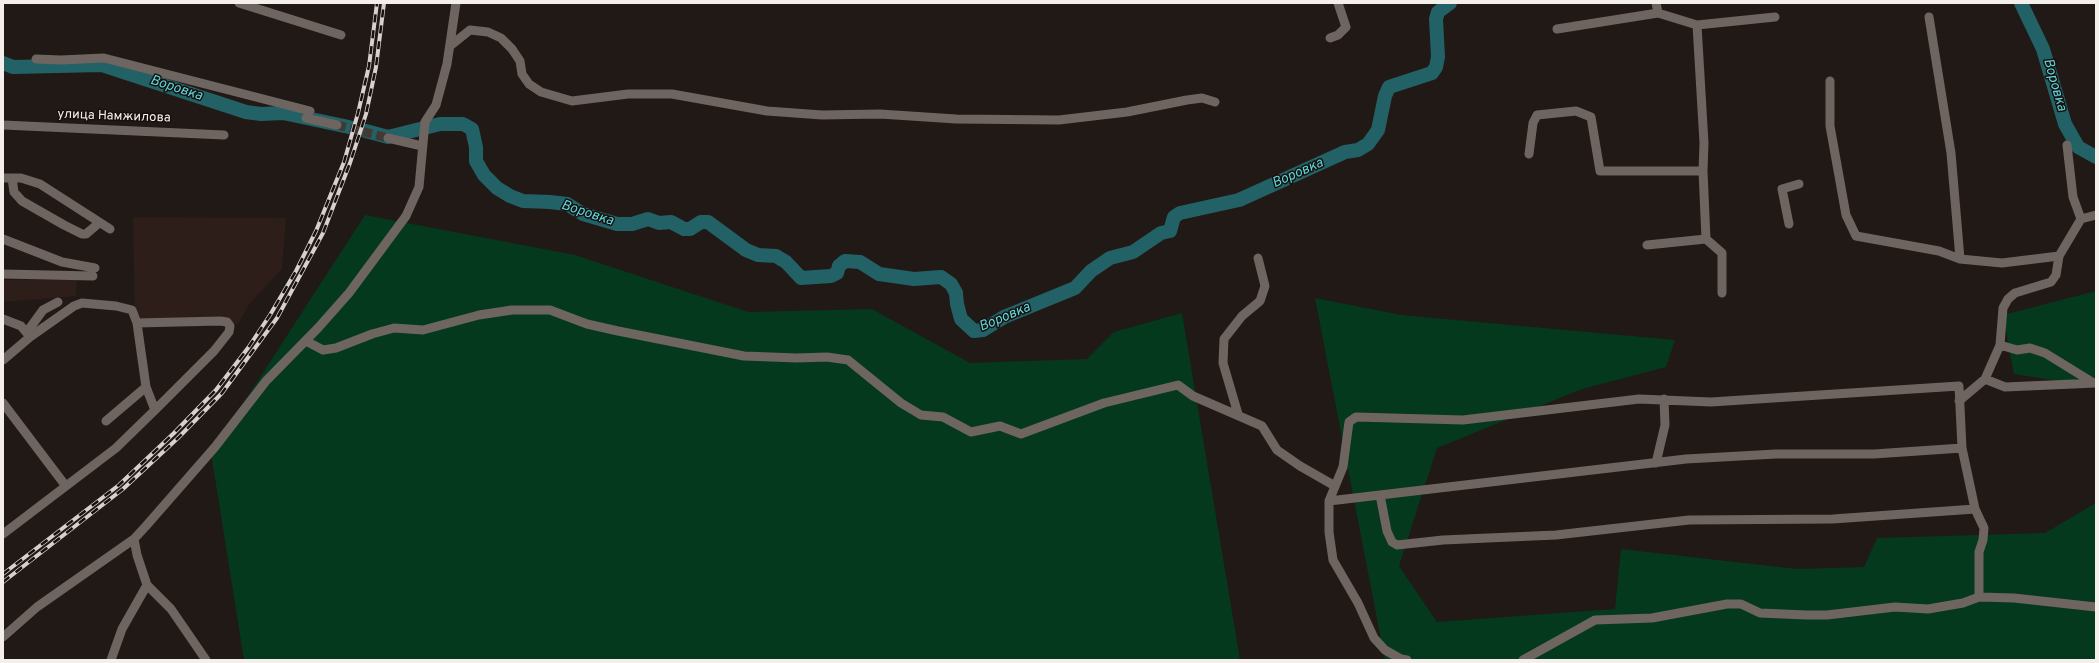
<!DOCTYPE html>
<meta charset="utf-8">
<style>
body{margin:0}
#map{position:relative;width:2099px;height:663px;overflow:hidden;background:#211916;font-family:Overpass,sans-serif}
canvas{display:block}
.frame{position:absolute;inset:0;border:4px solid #f5efec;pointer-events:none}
</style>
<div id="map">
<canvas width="2099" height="663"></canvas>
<div class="frame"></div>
</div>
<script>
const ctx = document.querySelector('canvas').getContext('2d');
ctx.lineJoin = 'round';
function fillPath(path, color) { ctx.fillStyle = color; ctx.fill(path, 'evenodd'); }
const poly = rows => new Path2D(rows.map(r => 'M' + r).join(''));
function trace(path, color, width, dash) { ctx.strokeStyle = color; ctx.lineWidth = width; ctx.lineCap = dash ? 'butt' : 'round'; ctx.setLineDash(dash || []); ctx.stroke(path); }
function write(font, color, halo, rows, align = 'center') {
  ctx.font = font + ' Overpass,sans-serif'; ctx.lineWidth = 3; ctx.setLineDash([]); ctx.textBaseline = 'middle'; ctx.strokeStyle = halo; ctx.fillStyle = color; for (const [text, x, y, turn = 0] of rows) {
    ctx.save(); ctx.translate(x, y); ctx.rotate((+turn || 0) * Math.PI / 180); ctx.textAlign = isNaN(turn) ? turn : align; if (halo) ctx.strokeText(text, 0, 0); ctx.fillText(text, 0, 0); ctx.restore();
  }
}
const built = poly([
 [133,217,286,218,282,269,250,303,238,324,135,323],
 [3,280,77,280,76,296,3,302]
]);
const green = poly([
 [365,215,575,255,748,312,872,309,970,363,1087,359,1114,332,1182,313,1240,660,244,660,211,453],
 [2096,291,2096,387,2014,374,2003,315],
 [1315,298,1401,315,1675,340,1666,367,1582,389,1437,448,1399,566,1437,622,1615,609,1621,549,1797,569,1864,567,1877,538,2045,533,2096,503,2096,660,1385,660]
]);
const river = poly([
 [2021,3,2043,49,2065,124,2078,147,2096,157],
 [3,63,13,67,102,65,246,112,261,114,283,113,349,127],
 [366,131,388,137,440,124,463,124,472,129,476,147,476,161,484,175,497,188,510,196,523,201,550,202,567,204,583,214,617,224,632,224,648,219,659,223,671,222,684,229,690,229,701,222,708,222,746,250,758,255,776,256,786,262,801,278,831,276,837,273,839,266,845,261,860,262,879,274,914,279,941,277,951,284,956,293,957,304,961,319,974,331,983,330,1004,317,1075,288,1091,271,1110,258,1133,252,1161,233,1170,231,1174,217,1180,213,1239,200,1345,152,1358,150,1368,144,1378,130,1385,96,1389,87,1432,73,1436,67,1438,57,1436,19,1438,12,1450,3]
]);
const streetTunnel = poly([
 [337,125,388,138]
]);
const street = poly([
 [239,3,341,35],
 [1929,17,1951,153,1960,259],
 [1697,25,1775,17],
 [1557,29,1658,13],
 [1330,38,1338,35,1346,27,1338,3],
 [450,46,470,30,488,32,501,38,512,49,520,61,522,74,529,84,541,92,572,101,628,94,672,94,767,111,822,115,880,114,956,119,1059,120,1127,112,1187,100,1202,98,1215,102],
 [36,59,61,60,104,58,310,111],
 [1830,81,1830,126,1846,215,1856,236,1939,251,1960,259,2002,263,2059,256,2081,219,2096,215],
 [306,118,337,125],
 [3,125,224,135],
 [388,138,422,146],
 [2067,145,2073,197,2081,219],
 [1529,154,1533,123,1537,115,1576,111,1591,117,1600,171,1703,171],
 [3,178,21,178,40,184,110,229],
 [12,178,14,192,22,201,64,225,82,234,86,234,99,223],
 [1789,224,1782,189,1799,184],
 [3,239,62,262,95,268],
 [1706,239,1722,253,1722,293],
 [1647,245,1706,239,1703,171,1704,143,1697,25,1658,13,1656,3],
 [3,274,93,276],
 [3,319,21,326,30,337],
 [137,323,220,321,227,322,230,326,229,332,214,351,155,410],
 [27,332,43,310,58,302],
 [306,341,323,350,336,348,372,334,394,328,423,330,479,315,512,310,550,310,587,324,618,331,744,356,797,358,827,357,848,360,901,403,921,415,943,417,971,432,1000,426,1021,434,1104,403,1178,385,1193,396,1262,426,1277,450,1300,466,1335,486],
 [2000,345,2017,350,2030,348,2045,353,2092,382],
 [3,360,30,337,74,306,82,303,116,306,132,310,137,323,146,387,155,410,116,448,3,534],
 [1985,379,2005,387,2096,383],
 [1959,401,1985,379,2000,345,2003,308,2008,299,2015,293,2051,282,2056,275,2059,256],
 [3,403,65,485],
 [1238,414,1223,363,1224,339,1242,316,1260,301,1265,286,1258,258],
 [106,421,146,387],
 [1656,463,1665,425,1664,399],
 [1380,495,1387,531,1392,542,1397,545,1443,540,1556,535,1689,520,1833,519,1975,509],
 [1329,501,1686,459,1776,454,1874,454,1962,448],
 [134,539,137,555,147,585,171,609,206,660],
 [3,637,37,607,134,539,146,526,215,447,266,381,318,328,349,293,406,216,419,187,425,122,436,105,447,64,456,3],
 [111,660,122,629,147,585],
 [1407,660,1401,659,1385,650,1374,638,1358,603,1333,560,1329,532,1329,501,1343,467,1349,422,1356,417,1463,420,1639,399,1711,402,1959,386,1962,448,1975,509,1984,528,1983,540,1979,552,1979,597],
 [1523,660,1595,620,1652,618,1727,604,1741,604,1760,613,1806,615,1827,615,1895,607,1928,609,1963,603,1979,597,2014,598,2096,607]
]);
const rail = poly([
 [3,574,119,485,174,433,216,390,248,348,270,315,296,271,316,231,344,162,358,113,369,66,377,3],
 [3,582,123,489,178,438,222,393,277,318,323,233,350,163,366,114,376,67,384,3]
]);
const streetNames = [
 ["улица Намжилова",114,117,2]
];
const waterNames = [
 ["Воровка",2054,85,74],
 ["Воровка",176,89,18],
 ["Воровка",1298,174,-24],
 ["Воровка",587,214,18],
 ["Воровка",1005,318,-23]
];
fillPath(built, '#2d1e19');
fillPath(green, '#04391d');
trace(river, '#226165', 14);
trace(streetTunnel, '#413936', 9, [9, 4.5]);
trace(street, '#6e6460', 9);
trace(rail, '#d7d0cd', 4);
trace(rail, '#18100d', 2.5, [8]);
write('13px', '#f5efec', '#18100d', streetNames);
write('italic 14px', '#5dd7df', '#18100d', waterNames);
</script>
